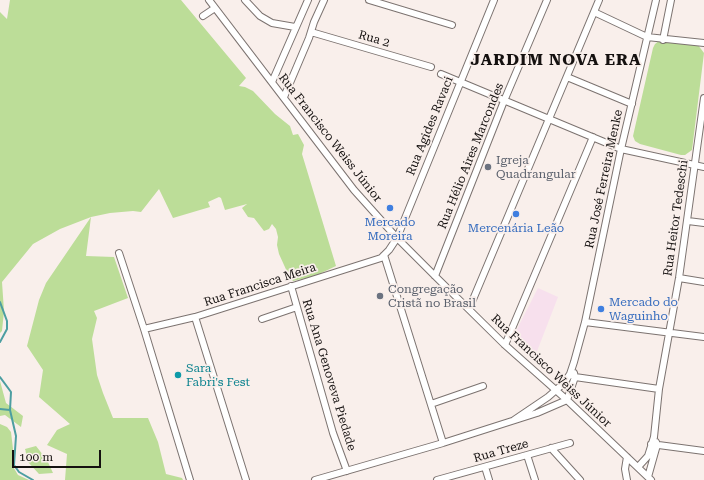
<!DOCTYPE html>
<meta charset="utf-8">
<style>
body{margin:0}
#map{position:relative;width:704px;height:480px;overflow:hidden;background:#f9efeb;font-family:"Roboto Serif",serif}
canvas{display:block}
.scale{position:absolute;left:12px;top:450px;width:89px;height:18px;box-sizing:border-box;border:2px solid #151110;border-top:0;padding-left:5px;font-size:12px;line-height:14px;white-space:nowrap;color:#151110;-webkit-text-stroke:3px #f9efeb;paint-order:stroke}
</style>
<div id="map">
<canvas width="704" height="480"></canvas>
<div class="scale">100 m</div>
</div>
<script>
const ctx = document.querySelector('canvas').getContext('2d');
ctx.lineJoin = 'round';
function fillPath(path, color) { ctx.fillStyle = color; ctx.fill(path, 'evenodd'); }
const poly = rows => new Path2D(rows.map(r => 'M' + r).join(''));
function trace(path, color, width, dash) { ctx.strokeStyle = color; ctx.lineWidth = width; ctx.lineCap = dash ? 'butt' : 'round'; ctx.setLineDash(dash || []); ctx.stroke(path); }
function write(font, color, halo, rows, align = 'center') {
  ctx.font = font + ' "Roboto Serif",serif'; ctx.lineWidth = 3.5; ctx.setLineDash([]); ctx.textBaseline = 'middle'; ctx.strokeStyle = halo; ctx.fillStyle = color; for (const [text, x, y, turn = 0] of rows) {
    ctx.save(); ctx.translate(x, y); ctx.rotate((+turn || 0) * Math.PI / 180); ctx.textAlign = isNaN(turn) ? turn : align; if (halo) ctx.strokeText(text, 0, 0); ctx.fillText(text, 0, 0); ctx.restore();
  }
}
const education = poly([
 [538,288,558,297,534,359,513,337]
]);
const green = poly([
 [10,0,181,0,246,78,239,86,245,87,253,91,275,114,290,126,293,135,298,134,304,145,302,154,336,266,315,276,293,281,289,276,279,254,277,245,278,237,276,229,272,224,269,229,264,231,254,218,248,217,242,208,247,204,225,210,221,198,219,197,208,202,210,207,173,218,159,189,141,212,133,211,110,213,91,217,86,256,114,257,128,298,94,311,97,318,92,339,97,375,103,393,113,418,148,418,158,442,166,474,182,478,183,480,65,480,67,454,47,445,57,430,70,424,39,397,43,370,27,346,39,300,46,283,91,217,60,229,33,244,2,282,4,311,2,331,0,333,0,12,7,19],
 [659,41,698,45,704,53,692,150,685,155,681,155,640,144,635,141,633,136,653,48,655,44],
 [0,381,6,403,23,416,21,427,5,415,0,416],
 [0,424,7,427,11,432,13,449,12,465,18,475,29,480,0,480],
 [36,446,47,460,53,473,39,474,28,462,25,449]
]);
const stream = poly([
 [0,302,7,321,7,329,0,342],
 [0,377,11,392,10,410,16,436,14,465,19,472,33,480],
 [0,409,10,410]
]);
const street = poly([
 [209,0,354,190,397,238,435,276,505,345,567,400,651,480],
 [245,0,260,16,272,23,295,27],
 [369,0,452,25],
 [594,12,647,37,704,43],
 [203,16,215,8],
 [311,32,431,67],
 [663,40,671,0],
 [441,74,621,149,704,167],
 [567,77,632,104],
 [272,82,308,0],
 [284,97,309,38,314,22,324,0],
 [688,221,704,223],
 [119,253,144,329,190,480],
 [384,255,443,443],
 [435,276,504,101,547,0],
 [679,278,704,282],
 [291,286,333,433,347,471],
 [469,309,599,0],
 [195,317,246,480],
 [262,319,297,307],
 [585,322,704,337],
 [144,329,195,317,381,258,389,250,397,238,494,0],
 [505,345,593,137],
 [570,374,575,377,659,389],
 [567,400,575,377,574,373],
 [431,404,483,386],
 [514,420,548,397,564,383,570,374,574,362,585,322,621,149,656,0],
 [651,444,704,451],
 [551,448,580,480],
 [527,455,535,480],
 [485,467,489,480],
 [638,467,648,456,654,437,659,389,679,278,704,98],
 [648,477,657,445,656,442],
 [315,480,443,443,537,413,567,400],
 [437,480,570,443],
 [627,480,625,469,627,457]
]);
const markers = [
 [488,167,4,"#6b7280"],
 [390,208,4,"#3f7fe0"],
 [516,214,4,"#3f7fe0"],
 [380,296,4,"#6b7280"],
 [601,309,4,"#3f7fe0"],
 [178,375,4,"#0f9aa8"]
];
const streetNames = [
 ["Rua 2",374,39,16],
 ["Rua Agides Ravaci",430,126,-68],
 ["Rua Francisco Weiss Júnior",330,138,52],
 ["Rua Hélio Aires Marcondes",471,156,-68],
 ["Rua José Ferreira Menke",604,179,-78],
 ["Rua Heitor Tedeschi",676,218,-82],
 ["Rua Francisca Meira",260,285,-18],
 ["Rua Francisco Weiss Júnior",551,371,43],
 ["Rua Ana Genoveva Piedade",329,375,73],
 ["Rua Treze",501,451,-16]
];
const worshipNames = [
 ["Igreja",496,160],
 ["Quadrangular",496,174],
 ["Congregação",388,289],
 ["Cristã no Brasil",388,303]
];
const shopNames = [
 ["Mercado",390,222],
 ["Moreira",390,236],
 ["Mercenária Leão",516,228],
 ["Mercado do",609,302,"left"],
 ["Waguinho",609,316,"left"]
];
const cultureNames = [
 ["Sara",186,368],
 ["Fabri's Fest",186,382]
];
const districtNames = [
 ["JARDIM NOVA ERA",556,60]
];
fillPath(education, '#f7e0ed');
fillPath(green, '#bcdd98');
trace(stream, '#4c9ea1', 2);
trace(street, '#7c7370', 8);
trace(street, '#fff', 6);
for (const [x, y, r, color] of markers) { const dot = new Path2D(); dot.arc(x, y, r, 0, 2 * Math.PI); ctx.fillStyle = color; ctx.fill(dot); trace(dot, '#f9efeb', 1.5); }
write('12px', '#151110', '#f9efeb', streetNames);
write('12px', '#5b616d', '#f9efeb', worshipNames, 'left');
write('12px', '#366cbe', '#f9efeb', shopNames);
write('12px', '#0d838f', '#f9efeb', cultureNames, 'left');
ctx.letterSpacing = '1px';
write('bold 16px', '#151110', '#f9efeb', districtNames);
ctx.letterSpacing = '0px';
</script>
